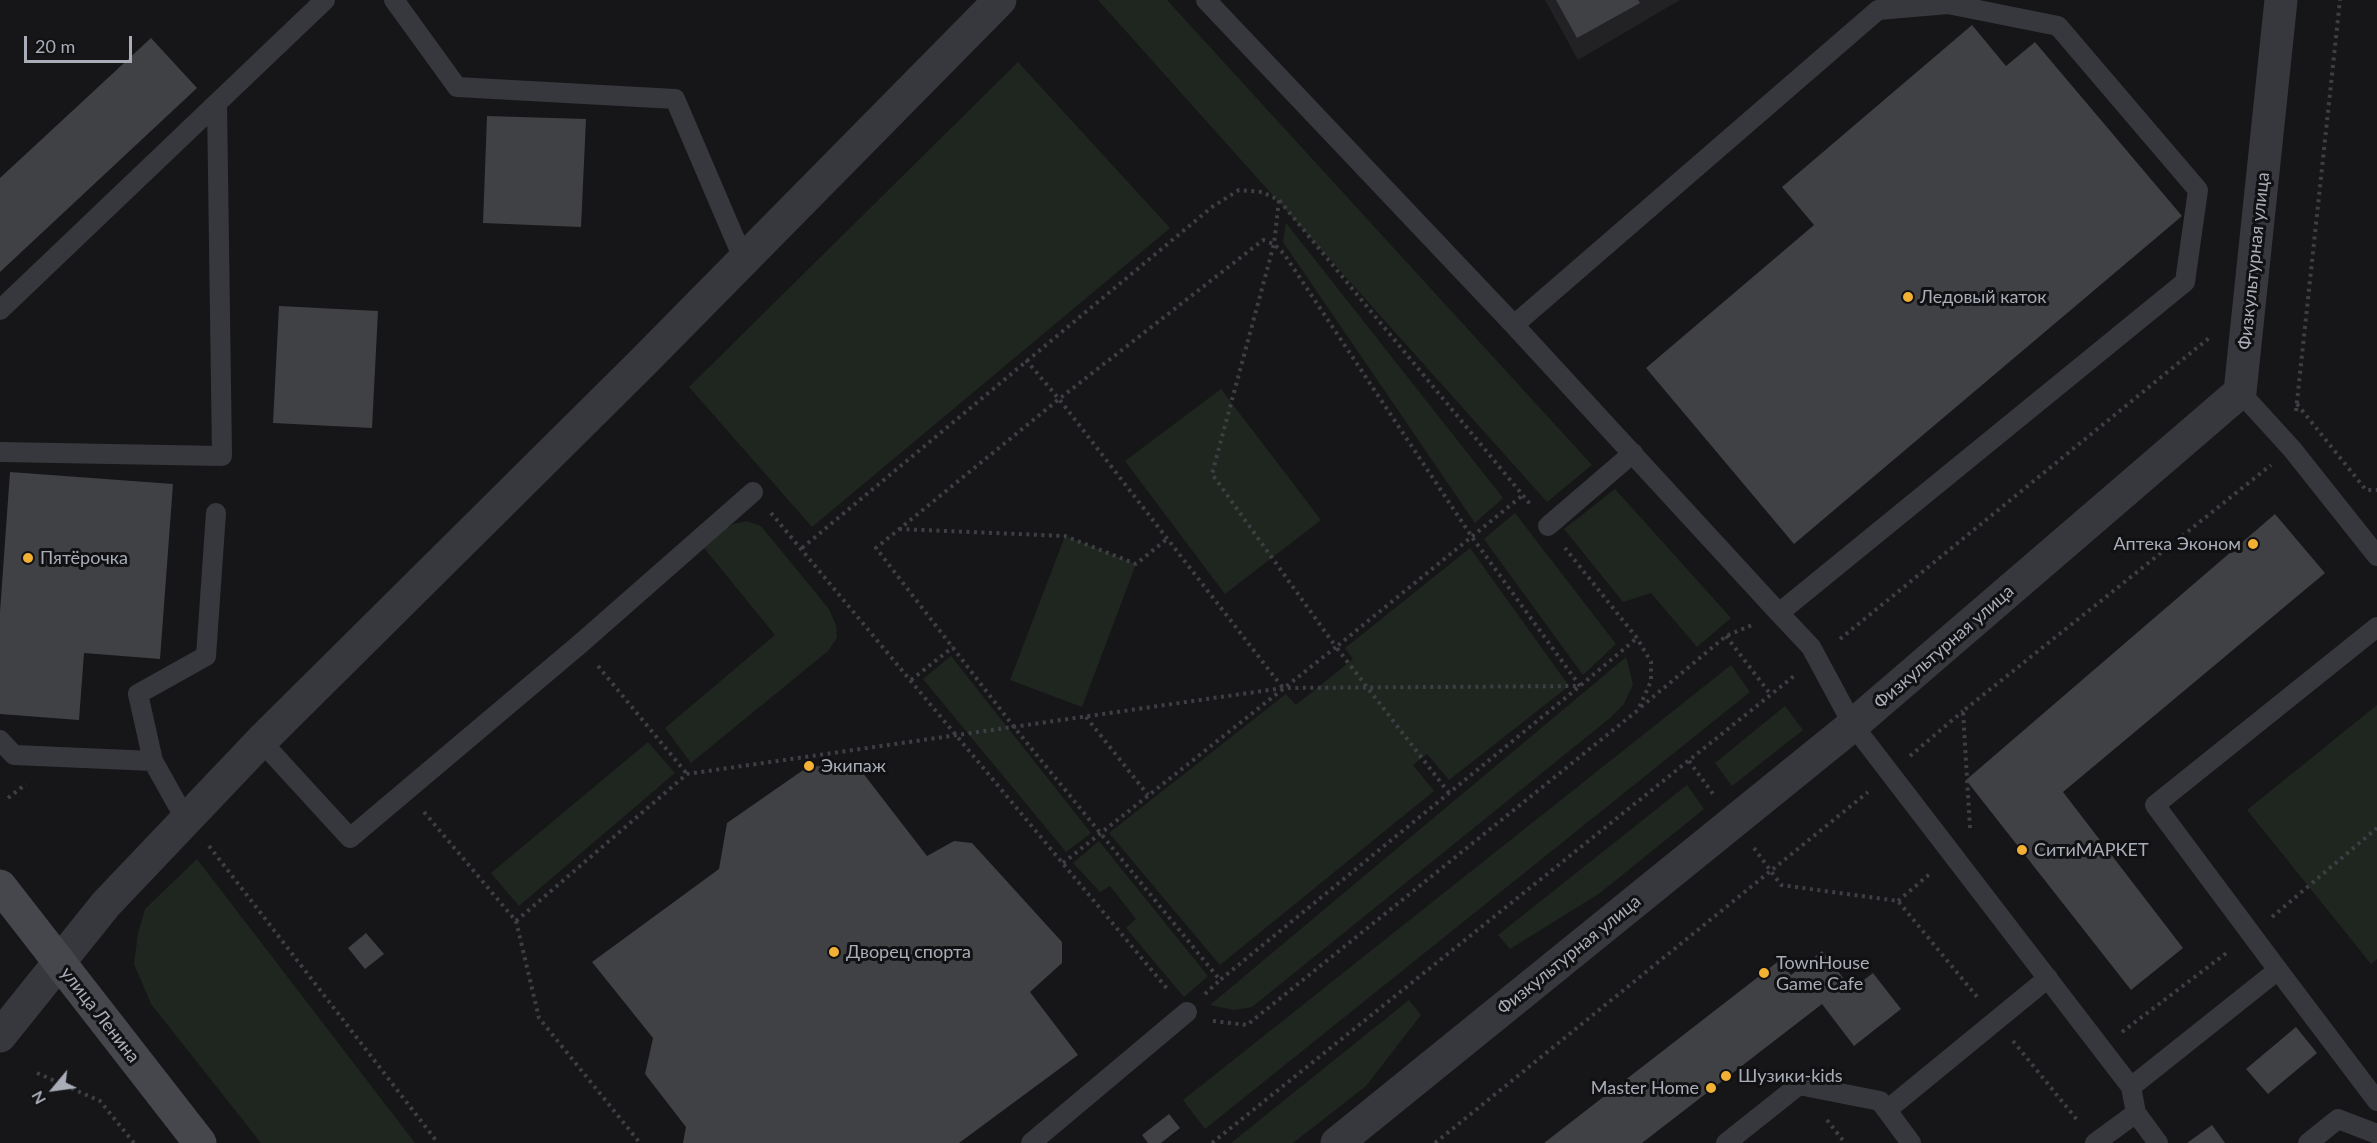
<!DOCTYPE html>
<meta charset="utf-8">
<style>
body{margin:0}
#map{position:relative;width:2377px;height:1143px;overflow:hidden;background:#161618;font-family:Lato,sans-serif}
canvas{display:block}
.north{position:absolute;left:24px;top:1059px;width:60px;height:60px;-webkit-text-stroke:4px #111113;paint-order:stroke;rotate:241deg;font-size:16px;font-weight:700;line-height:24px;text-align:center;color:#a8adb8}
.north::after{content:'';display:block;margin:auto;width:21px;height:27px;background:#a8adb8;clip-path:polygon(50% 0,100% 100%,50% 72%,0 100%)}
.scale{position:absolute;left:24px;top:36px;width:108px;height:27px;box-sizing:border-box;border:3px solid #a8adb8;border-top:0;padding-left:8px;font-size:18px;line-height:21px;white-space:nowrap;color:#a8adb8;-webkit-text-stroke:4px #111113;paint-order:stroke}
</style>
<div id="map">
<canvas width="2377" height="1143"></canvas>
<div class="north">N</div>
<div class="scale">20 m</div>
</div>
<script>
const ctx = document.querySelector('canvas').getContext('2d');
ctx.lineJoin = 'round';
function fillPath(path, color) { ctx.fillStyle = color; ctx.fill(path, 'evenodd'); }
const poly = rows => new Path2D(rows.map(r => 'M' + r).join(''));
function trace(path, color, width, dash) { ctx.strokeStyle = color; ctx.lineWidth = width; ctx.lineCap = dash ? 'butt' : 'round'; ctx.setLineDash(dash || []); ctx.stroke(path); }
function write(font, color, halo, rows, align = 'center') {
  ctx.font = font + ' Lato,sans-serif'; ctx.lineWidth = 6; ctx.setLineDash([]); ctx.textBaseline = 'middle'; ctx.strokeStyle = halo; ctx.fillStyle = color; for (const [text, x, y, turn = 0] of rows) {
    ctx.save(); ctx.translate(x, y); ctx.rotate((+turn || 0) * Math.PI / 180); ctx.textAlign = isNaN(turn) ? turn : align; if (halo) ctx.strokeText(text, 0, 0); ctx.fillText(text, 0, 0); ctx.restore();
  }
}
const built = poly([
 [1545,0,1680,0,1578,60]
]);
const green = poly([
 [1098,0,1167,0,1592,465,1547,502],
 [1018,62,1170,228,812,527,689,387],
 [1286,223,1503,498,1475,523,1283,242],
 [1221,389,1321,520,1225,594,1125,461],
 [1615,489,1731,618,1697,647,1651,593,1623,602,1564,529],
 [1515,513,1616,644,1583,675,1484,539],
 [746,521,761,526,829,609,836,625,837,638,828,651,691,763,665,728,775,635,704,548,721,532,733,524],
 [1065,536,1136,564,1082,707,1010,680],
 [1470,548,1569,686,1449,780,1427,754,1413,765,1434,791,1220,965,1109,833,1286,694,1296,705,1353,659,1345,648],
 [951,656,1091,833,1066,852,923,679],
 [1626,657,1633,684,1624,704,1610,718,1252,1007,1234,1010,1210,1005],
 [1731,665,1750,692,1205,1129,1183,1100],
 [2377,705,2377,959,2371,964,2247,810],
 [1785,706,1803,730,1732,786,1715,763],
 [648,742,675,773,519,906,491,873],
 [1687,785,1704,809,1600,893,1510,949,1498,935],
 [1099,841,1208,976,1184,997,1126,928,1136,919,1110,886,1100,892,1073,863],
 [197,859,415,1143,261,1143,151,1004,134,964,138,933,145,909],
 [1409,1000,1421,1015,1366,1086,1293,1143,1231,1143]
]);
const building = poly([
 [1556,0,1638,0,1640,3,1577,38],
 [1972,25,2006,66,2035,42,2182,216,1794,544,1646,368,1814,225,1782,187],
 [151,38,197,88,0,272,0,178],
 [487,116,586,119,581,227,483,223],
 [279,306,378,311,372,428,273,423],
 [10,472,173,484,160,659,84,653,79,720,0,714,0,612],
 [2275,514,2325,573,2063,792,2183,948,2131,990,1966,780],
 [809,766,859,768,927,856,954,841,972,843,1062,942,1062,963,1030,992,1078,1055,959,1143,683,1143,686,1127,645,1074,653,1038,592,962,719,869,727,823],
 [366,933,384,954,365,969,348,948],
 [1822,951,1852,989,1873,973,1901,1009,1854,1046,1822,1004,1642,1143,1544,1143,1780,960,1791,975],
 [2296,1027,2317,1053,2268,1094,2246,1069],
 [1169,1114,1180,1128,1161,1143,1148,1143,1142,1135],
 [2212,1125,2225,1143,2187,1143]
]);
const path = poly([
 [1026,360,1059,399,1283,688],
 [2297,404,2366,490,2377,490],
 [2296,411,2340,0],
 [771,513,1169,991],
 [899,529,1065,536,1136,564,1167,539],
 [802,548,1212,207,1239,190,1262,192,1279,200,1530,504],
 [1726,636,1771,695],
 [1840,639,2209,338],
 [598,666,687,774],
 [911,680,953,647],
 [1580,686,1472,537,1284,254,1274,244,1263,240,1059,399,876,548,1014,727,1220,980,1580,686,1637,638],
 [1641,707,1726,636,1752,625],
 [1086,717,1148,795],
 [1910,756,1963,711],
 [1689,761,1713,794],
 [1449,793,1336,647,1523,495],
 [8,798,26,784],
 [424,812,516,921,539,1018,640,1143],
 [1970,828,1963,711,2271,465],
 [209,846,438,1143],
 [1754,848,1781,885,1898,901,1978,998],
 [1063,863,1336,647,1212,474,1274,244,1279,200],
 [1898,901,1932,872],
 [2272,917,2377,828],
 [516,921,687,774,1283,688,1580,686],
 [1205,994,1220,980],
 [1213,1021,1247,1025,1638,710,1651,681,1651,662,1637,638,1565,548],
 [2122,1032,2229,951],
 [2013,1041,2078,1121],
 [37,1073,100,1101,134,1143],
 [1827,1120,1845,1143],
 [1212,1143,1794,676],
 [1435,1143,1868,792]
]);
const service = poly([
 [394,0,457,87,675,99,743,258],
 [1206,0,1514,325,1779,613,2185,282,2198,190,2058,26,1948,4,1878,10,1514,325],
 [0,310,325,0],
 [2240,392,2292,449,2377,556],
 [0,452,222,456,217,103],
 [1548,526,1633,453],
 [1779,613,1811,647,1853,725,2131,1087,2136,1113,2158,1143],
 [0,740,14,755,153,761,186,820],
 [261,741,350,838,580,644,753,492],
 [153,761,138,694,206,656,216,513],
 [2278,970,2377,1101],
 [2131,1087,2278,970,2155,805,2377,627],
 [1887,1110,2048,978],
 [1031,1143,1187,1012],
 [1726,1143,1799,1085,1880,1101,1911,1143],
 [2095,1143,2136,1113],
 [2308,1143,2338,1119,2377,1134]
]);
const minor = poly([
 [0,1036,106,904,261,741,643,362,1000,0],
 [1337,1143,1853,725,2240,392,2281,0]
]);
const secondary = poly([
 [0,886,200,1143]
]);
const markers = [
 [1908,297,6,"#f2b134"],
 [2253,544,6,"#f2b134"],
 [28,558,6,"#f2b134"],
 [809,766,6,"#f2b134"],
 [2022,850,6,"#f2b134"],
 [834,952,6,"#f2b134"],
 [1764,973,6,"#f2b134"],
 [1726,1076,6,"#f2b134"],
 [1711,1088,6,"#f2b134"]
];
const streetNames = [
 ["Физкультурная улица",2254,261,-84],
 ["Физкультурная улица",1944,647,-41],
 ["Физкультурная улица",1569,955,-39],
 ["улица Ленина",100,1015,52]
];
const poiNames = [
 ["Ледовый каток",1920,297],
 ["Аптека Эконом",2241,544,"right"],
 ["Пятёрочка",40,558],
 ["Экипаж",821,766],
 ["СитиМАРКЕТ",2034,850],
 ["Дворец спорта",846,952],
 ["TownHouse",1776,963],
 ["Game Cafe",1776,984],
 ["Шузики-kids",1738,1076],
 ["Master Home",1699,1088,"right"]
];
fillPath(built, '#222225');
fillPath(green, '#1e261f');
fillPath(building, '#404145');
trace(path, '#3d3f44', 4, [3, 4.5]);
trace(service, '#37383d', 20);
trace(minor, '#37383d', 33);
trace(secondary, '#45474d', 33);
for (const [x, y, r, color] of markers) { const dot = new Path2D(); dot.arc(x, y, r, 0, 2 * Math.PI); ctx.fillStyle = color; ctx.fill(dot); trace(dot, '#111113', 2); }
write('18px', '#a8adb8', '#111113', streetNames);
write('18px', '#a8adb8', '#111113', poiNames, 'left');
</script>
